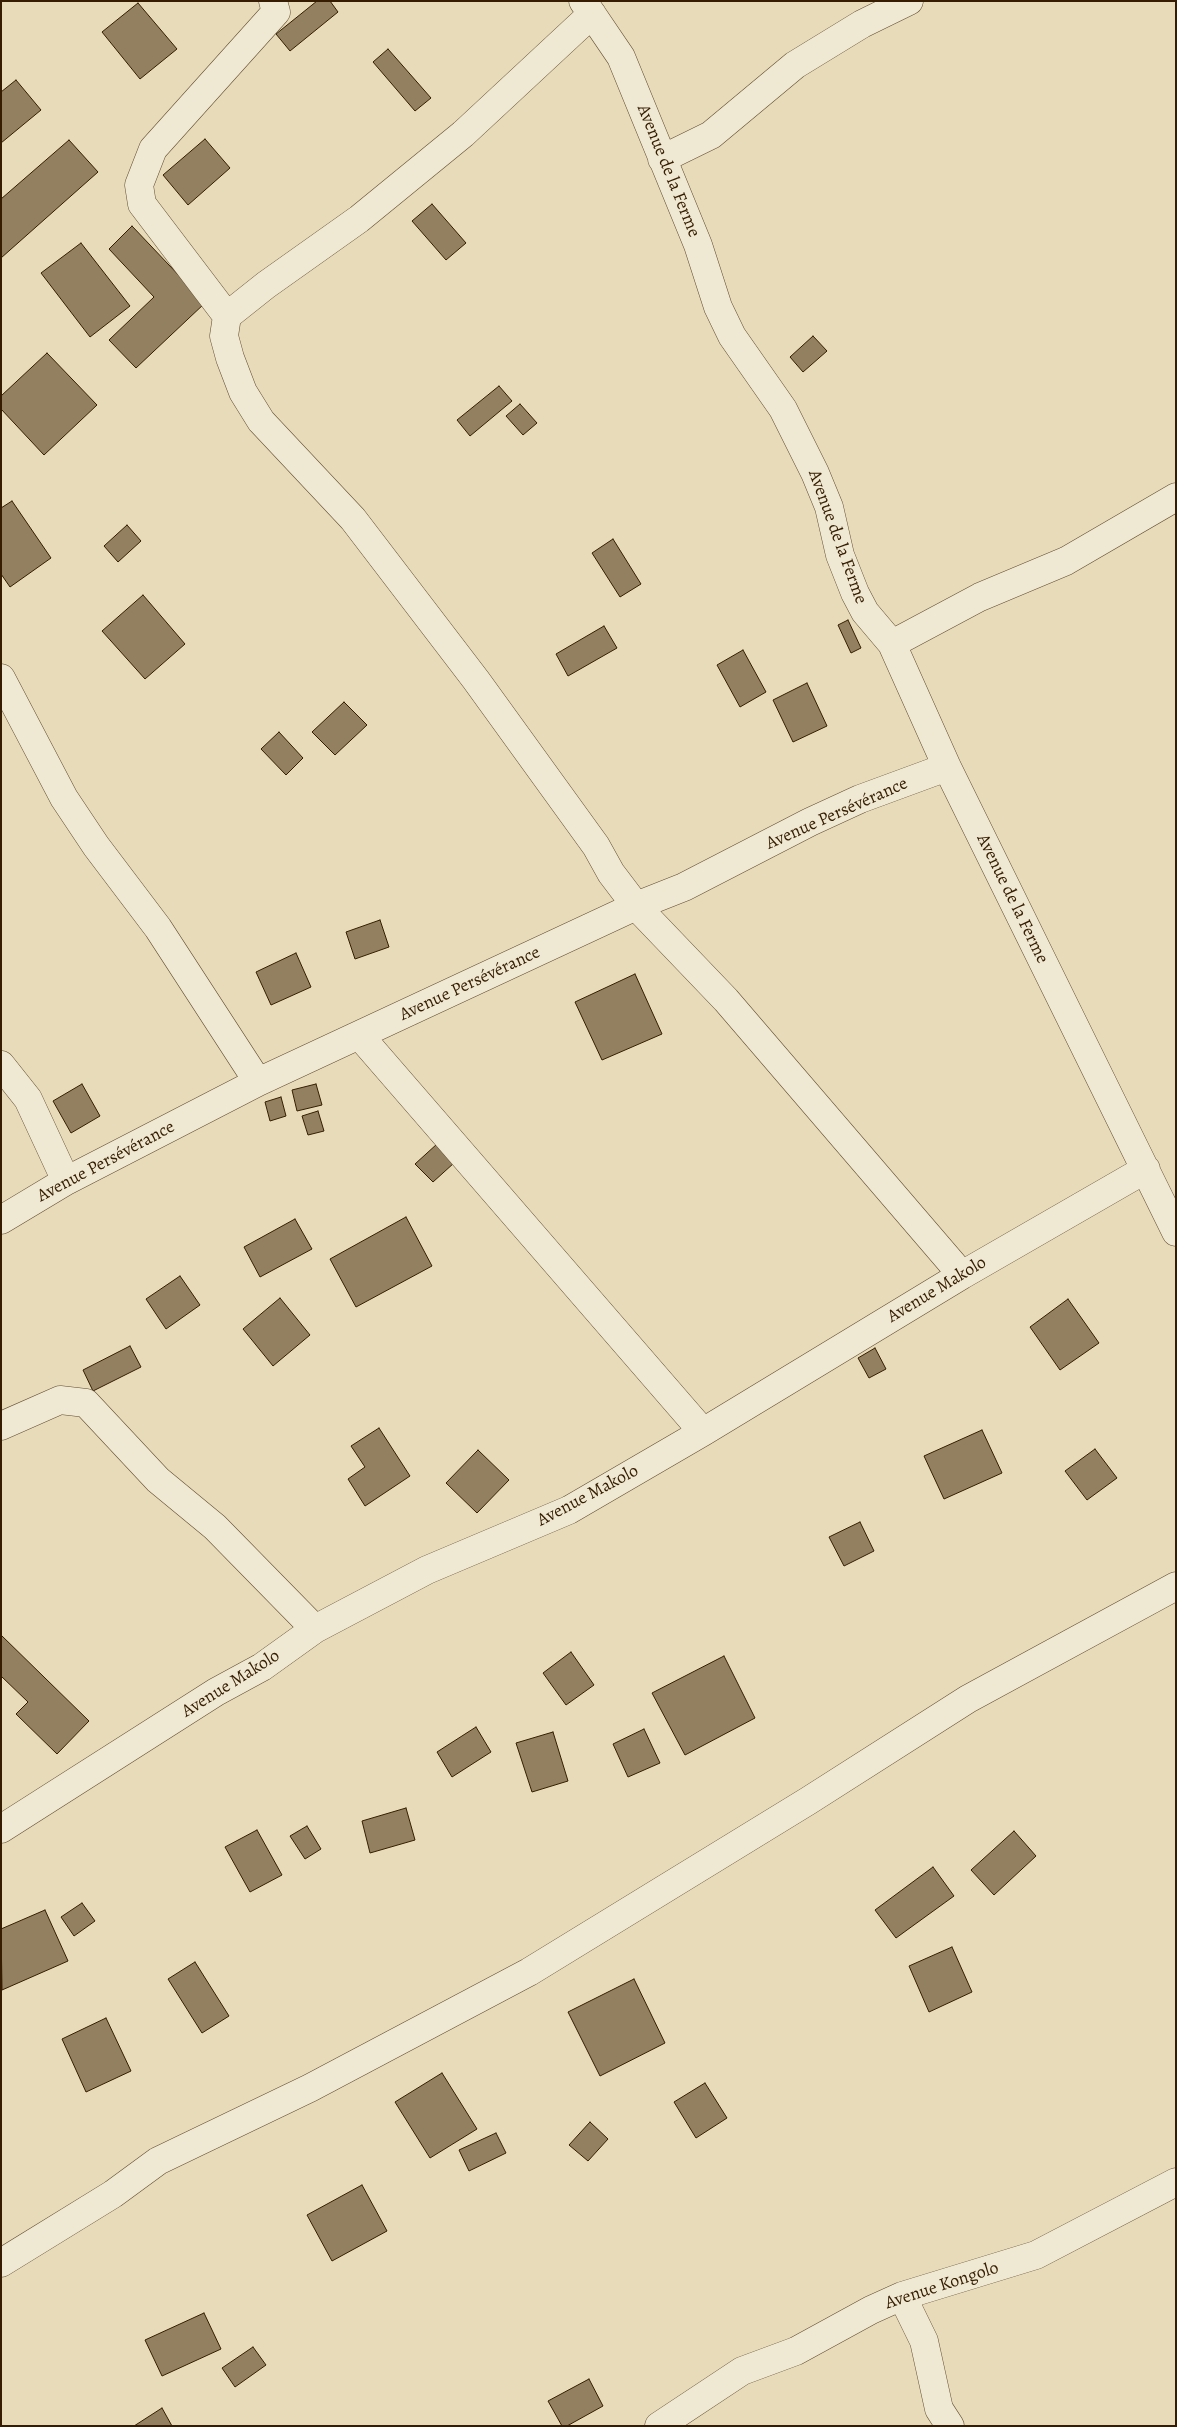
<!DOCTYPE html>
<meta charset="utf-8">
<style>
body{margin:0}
#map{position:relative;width:1177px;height:2427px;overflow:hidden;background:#e7dbb9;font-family:Alegreya,serif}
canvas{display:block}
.frame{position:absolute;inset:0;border:2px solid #361d01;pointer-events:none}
</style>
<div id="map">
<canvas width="1177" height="2427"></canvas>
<div class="frame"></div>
</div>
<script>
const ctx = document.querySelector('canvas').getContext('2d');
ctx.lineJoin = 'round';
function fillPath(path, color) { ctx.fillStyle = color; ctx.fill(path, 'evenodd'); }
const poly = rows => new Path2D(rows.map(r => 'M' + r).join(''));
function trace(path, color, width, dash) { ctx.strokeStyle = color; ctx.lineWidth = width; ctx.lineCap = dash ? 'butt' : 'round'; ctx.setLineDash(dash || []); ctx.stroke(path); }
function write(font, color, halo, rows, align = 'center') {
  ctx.font = font + ' Alegreya,serif'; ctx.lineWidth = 4.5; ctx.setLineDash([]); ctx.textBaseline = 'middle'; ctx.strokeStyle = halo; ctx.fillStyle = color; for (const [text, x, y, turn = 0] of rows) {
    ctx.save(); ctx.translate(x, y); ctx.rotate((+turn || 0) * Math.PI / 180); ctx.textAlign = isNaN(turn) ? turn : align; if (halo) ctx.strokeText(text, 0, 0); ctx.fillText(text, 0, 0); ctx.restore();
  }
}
const building = poly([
 [317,1,330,1,338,12,290,51,276,34,317,1],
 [138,3,177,49,140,79,102,32,138,3],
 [388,49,431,98,415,111,373,62,388,49],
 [16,80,41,110,1,143,1,92,16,80],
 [205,139,230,168,188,205,163,175,205,139],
 [69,140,98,172,1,258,1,199,69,140],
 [432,204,466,243,446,260,412,221,432,204],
 [132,226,205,303,136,368,109,340,154,297,109,249,132,226],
 [81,243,130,306,90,337,41,273,81,243],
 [813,336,827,351,803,372,790,357,813,336],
 [47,353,97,405,44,455,1,409,1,396,47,353],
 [499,386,512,401,470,436,457,420,499,386],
 [520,404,537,423,523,435,506,416,520,404],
 [12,501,51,558,10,587,1,574,1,508,12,501],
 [127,525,141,541,118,562,104,546,127,525],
 [613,539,641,584,620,597,592,553,613,539],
 [143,595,185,644,145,679,102,631,143,595],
 [848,620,861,648,851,653,838,625,848,620],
 [604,626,617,648,568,676,556,654,604,626],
 [743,650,766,692,740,707,717,665,743,650],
 [807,683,827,726,793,742,773,700,807,683],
 [344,702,367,725,335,755,312,732,344,702],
 [279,732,303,758,286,775,261,749,279,732],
 [380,920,389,947,355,959,346,932,380,920],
 [296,953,311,987,271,1005,256,972,296,953],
 [635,974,662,1034,602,1060,575,1002,635,974],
 [82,1084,100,1116,71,1133,53,1101,82,1084],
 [316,1084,322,1105,297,1111,292,1090,316,1084],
 [281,1097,286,1116,270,1121,265,1102,281,1097],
 [318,1111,324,1131,308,1135,302,1116,318,1111],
 [437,1144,454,1163,433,1182,415,1164,437,1144],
 [406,1217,432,1266,356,1307,330,1259,406,1217],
 [295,1219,312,1249,260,1277,244,1247,295,1219],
 [180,1276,200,1305,166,1329,146,1299,180,1276],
 [280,1298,310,1335,273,1366,243,1329,280,1298],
 [1068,1299,1099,1343,1060,1370,1030,1327,1068,1299],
 [130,1346,141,1367,93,1391,83,1370,130,1346],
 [875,1348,886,1369,869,1378,858,1358,875,1348],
 [379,1428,410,1476,365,1506,348,1479,365,1467,351,1446,379,1428],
 [982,1430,1002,1473,944,1499,924,1456,982,1430],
 [1095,1449,1117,1478,1087,1500,1065,1471,1095,1449],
 [478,1450,509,1480,477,1513,446,1483,478,1450],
 [860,1522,874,1551,844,1566,829,1537,860,1522],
 [1,1635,89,1721,57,1754,16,1714,28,1702,1,1676,1,1635],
 [571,1652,594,1685,566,1705,543,1673,571,1652],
 [724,1656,755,1718,685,1755,652,1693,724,1656],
 [476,1727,491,1752,452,1777,437,1752,476,1727],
 [644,1729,660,1763,628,1777,613,1744,644,1729],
 [553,1732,568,1781,532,1792,516,1743,553,1732],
 [406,1808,415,1840,370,1853,362,1821,406,1808],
 [307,1826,321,1849,305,1859,290,1836,307,1826],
 [257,1830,282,1875,250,1892,225,1847,257,1830],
 [1014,1831,1036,1856,994,1895,971,1870,1014,1831],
 [933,1867,954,1896,896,1938,875,1910,933,1867],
 [82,1903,95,1921,74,1936,61,1917,82,1903],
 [45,1910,68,1961,2,1990,1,1929,45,1910],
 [952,1947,972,1992,929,2012,909,1966,952,1947],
 [195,1962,229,2016,202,2033,168,1979,195,1962],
 [634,1979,665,2043,600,2076,568,2012,634,1979],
 [106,2018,131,2071,86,2092,62,2039,106,2018],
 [442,2073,477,2129,430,2158,395,2102,442,2073],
 [705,2083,727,2118,696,2138,674,2102,705,2083],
 [590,2122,608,2139,588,2161,569,2145,590,2122],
 [496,2133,506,2153,469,2171,459,2150,496,2133],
 [362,2185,387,2231,332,2261,307,2215,362,2185],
 [204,2313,221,2349,162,2376,145,2340,204,2313],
 [253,2347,266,2365,235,2387,222,2368,253,2347],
 [589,2379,603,2406,567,2426,562,2426,548,2401,589,2379],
 [162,2408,172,2426,134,2426,162,2408]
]);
const minor = poly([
 [583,1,621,57,698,245,718,307,732,336,783,409,815,473,829,507,840,555,855,593,865,612,892,644,947,767,1176,1232],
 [592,14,463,134,359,219,266,285,227,316,224,336,230,358,243,392,261,421,353,519,476,680,596,846,611,873,636,906,726,1000,962,1275],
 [662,159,711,135,795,65,862,24,909,1],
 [227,316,142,204,139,185,153,149,276,12,273,1],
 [892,644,980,597,1066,561,1176,497],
 [1,678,64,798,96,846,158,928,258,1082],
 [360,1036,703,1432],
 [1,1065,28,1099,66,1181],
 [1,1220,66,1181,258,1082,636,906,684,887,810,822,860,799,947,767],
 [1,1426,60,1400,86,1403,158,1480,215,1527,315,1629],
 [1,1829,216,1692,262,1667,315,1629,427,1570,569,1510,703,1432,962,1275,1146,1169],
 [1,2263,113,2194,158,2161,310,2088,529,1972,808,1801,968,1699,1176,1586],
 [902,2296,924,2341,939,2409,950,2426],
 [659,2426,742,2371,796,2351,871,2310,902,2296,1036,2255,1176,2182]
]);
const streetNames = [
 ["Avenue de la Ferme",668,171,68],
 ["Avenue de la Ferme",837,537,70],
 ["Avenue Persévérance",837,814,-24],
 ["Avenue de la Ferme",1012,899,64],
 ["Avenue Persévérance",470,984,-25],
 ["Avenue Persévérance",106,1162,-28],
 ["Avenue Makolo",937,1290,-31],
 ["Avenue Makolo",588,1496,-28],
 ["Avenue Makolo",231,1684,-32],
 ["Avenue Kongolo",942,2286,-18]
];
fillPath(building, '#928061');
trace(building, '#361d01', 1);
trace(minor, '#624c2f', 29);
trace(minor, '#efe8d2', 28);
write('18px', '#361d01', '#efe8d2', streetNames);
</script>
